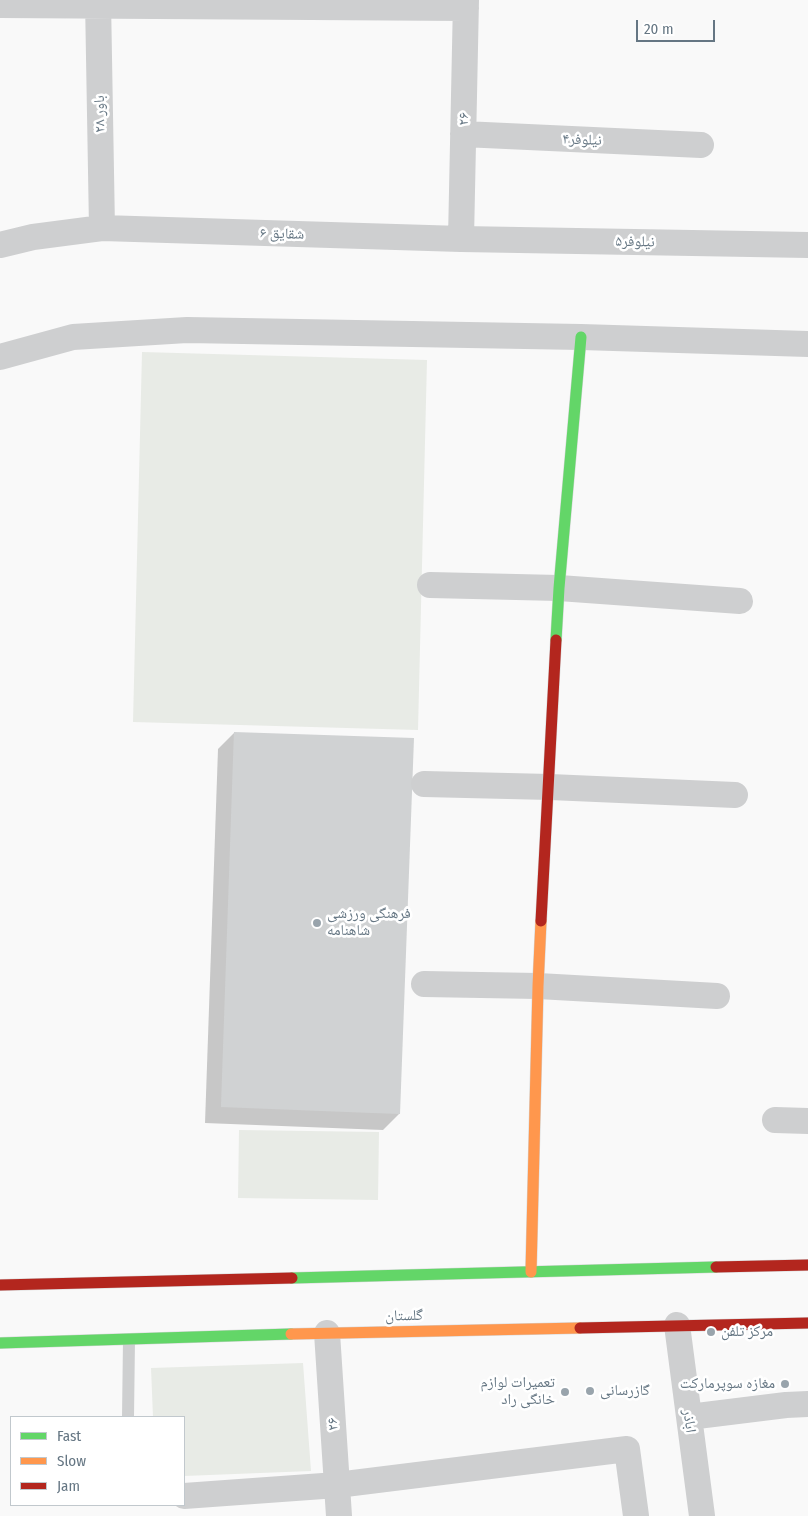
<!DOCTYPE html>
<meta charset="utf-8">
<style>
body{margin:0}
#map{position:relative;width:808px;height:1516px;overflow:hidden;background:#f9f9f9;font-family:"Fira Sans Condensed",sans-serif}
canvas{display:block}
.legend{position:absolute;left:10px;top:1416px;width:175px;height:90px;box-sizing:border-box;background:#fff;border:1px solid #c1c8cd;margin:0;padding:6px 9px;list-style:none;font-size:15px;color:#657683}
.legend li{display:flex;align-items:center;gap:10px;height:25px}
.legend b{width:25px;border:1px solid #c1c8cd}
.scale{position:absolute;left:636px;top:20px;width:79px;height:22px;box-sizing:border-box;border:2px solid #657683;border-top:0;padding-left:6px;font-size:15px;line-height:18px;white-space:nowrap;color:#657683;-webkit-text-stroke:4px #fff;paint-order:stroke}
</style>
<div id="map">
<canvas width="808" height="1516"></canvas>
<ul class="legend">
<li><b style="height:6px;background:#63d668"></b>Fast</li>
<li><b style="height:6px;background:#ff974d"></b>Slow</li>
<li><b style="height:6px;background:#b3261e"></b>Jam</li>
</ul>
<div class="scale">20 m</div>
</div>
<script>
const ctx = document.querySelector('canvas').getContext('2d');
ctx.lineJoin = 'round';
function fillPath(path, color) { ctx.fillStyle = color; ctx.fill(path, 'evenodd'); }
const poly = rows => new Path2D(rows.map(r => 'M' + r).join(''));
function trace(path, color, width, dash) { ctx.strokeStyle = color; ctx.lineWidth = width; ctx.lineCap = dash ? 'butt' : 'round'; ctx.setLineDash(dash || []); ctx.stroke(path); }
function write(font, color, halo, rows, align = 'center') {
  ctx.font = font + ' "Fira Sans Condensed","Noto Naskh Arabic",sans-serif'; ctx.lineWidth = 5; ctx.setLineDash([]); ctx.textBaseline = 'middle'; ctx.strokeStyle = halo; ctx.fillStyle = color; for (const [text, x, y, turn = 0] of rows) {
    ctx.save(); ctx.translate(x, y); ctx.rotate((+turn || 0) * Math.PI / 180); ctx.textAlign = isNaN(turn) ? turn : align; if (halo) ctx.strokeText(text, 0, 0); ctx.fillText(text, 0, 0); ctx.restore();
  }
}
const green = poly([
 [142,352,427,360,418,730,133,722],
 [239,1130,379,1132,378,1200,238,1198],
 [303,1363,311,1471,184,1476,184,1417,153,1417,151,1368]
]);
const shadow = poly([
 [234,733,399,1114,383,1130,205,1123,218,749]
]);
const building = poly([
 [234,732,414,738,400,1114,221,1107]
]);
const lane = poly([
 [128,1417,129,1340]
]);
const street = poly([
 [98,0,102,228],
 [0,5,466,8],
 [463,134,701,145],
 [461,239,466,0],
 [0,245,33,237,102,228,461,239,808,245],
 [0,357,73,337,187,330,581,337,808,344],
 [430,585,559,588,740,601],
 [424,784,550,787,735,795],
 [424,984,538,986,717,996],
 [775,1120,808,1121],
 [677,1325,702,1516],
 [327,1333,339,1516],
 [689,1417,786,1405,808,1404],
 [184,1496,337,1485,627,1449,636,1516]
]);
const fast = poly([
 [556,640,559,588,581,337],
 [292,1278,716,1267],
 [0,1343,291,1334]
]);
const slow = poly([
 [531,1272,538,986,541,921],
 [291,1334,580,1328]
]);
const jam = poly([
 [541,921,556,640],
 [716,1267,808,1265],
 [0,1285,292,1278],
 [580,1328,808,1323]
]);
const markers = [
 [317,923,5,"#99a4ac"],
 [711,1332,5,"#99a4ac"],
 [785,1384,5,"#99a4ac"],
 [590,1391,5,"#99a4ac"],
 [565,1392,5,"#99a4ac"]
];
const streetNames = [
 ["باور ۲۸",100,114,-91],
 ["۲۶",464,119,-89],
 ["نیلوفر۴",582,140,2],
 ["شقایق ۶",282,234,2],
 ["نیلوفر۵",635,242,1],
 ["گلستان",404,1316,-1],
 ["اباذر",689,1421,82],
 ["۲۶",333,1424,-94]
];
const poiNames = [
 ["فرهنگی ورزشی",327,914],
 ["شاهنامه",327,931],
 ["مرکز تلفن",721,1332],
 ["تعمیرات لوازم",555,1383,"right"],
 ["خانگی راد",555,1400,"right"],
 ["مغازه سوپرمارکت",775,1384,"right"],
 ["گازرسانی",600,1391]
];
fillPath(green, '#e8ebe6');
fillPath(shadow, '#0003');
fillPath(building, '#d0d2d3');
trace(fast, '#d5d6d7', 12);
trace(slow, '#d5d6d7', 12);
trace(jam, '#d5d6d7', 12);
trace(lane, '#cecfd0', 12);
trace(street, '#cecfd0', 26);
trace(fast, '#63d668', 11);
trace(slow, '#ff974d', 11);
trace(jam, '#b3261e', 11);
for (const [x, y, r, color] of markers) { const dot = new Path2D(); dot.arc(x, y, r, 0, 2 * Math.PI); ctx.fillStyle = color; ctx.fill(dot); trace(dot, '#fff', 2); }
write('15px', '#657683', '#fff', streetNames);
write('15px', '#657683', '#fff', poiNames, 'left');
</script>
